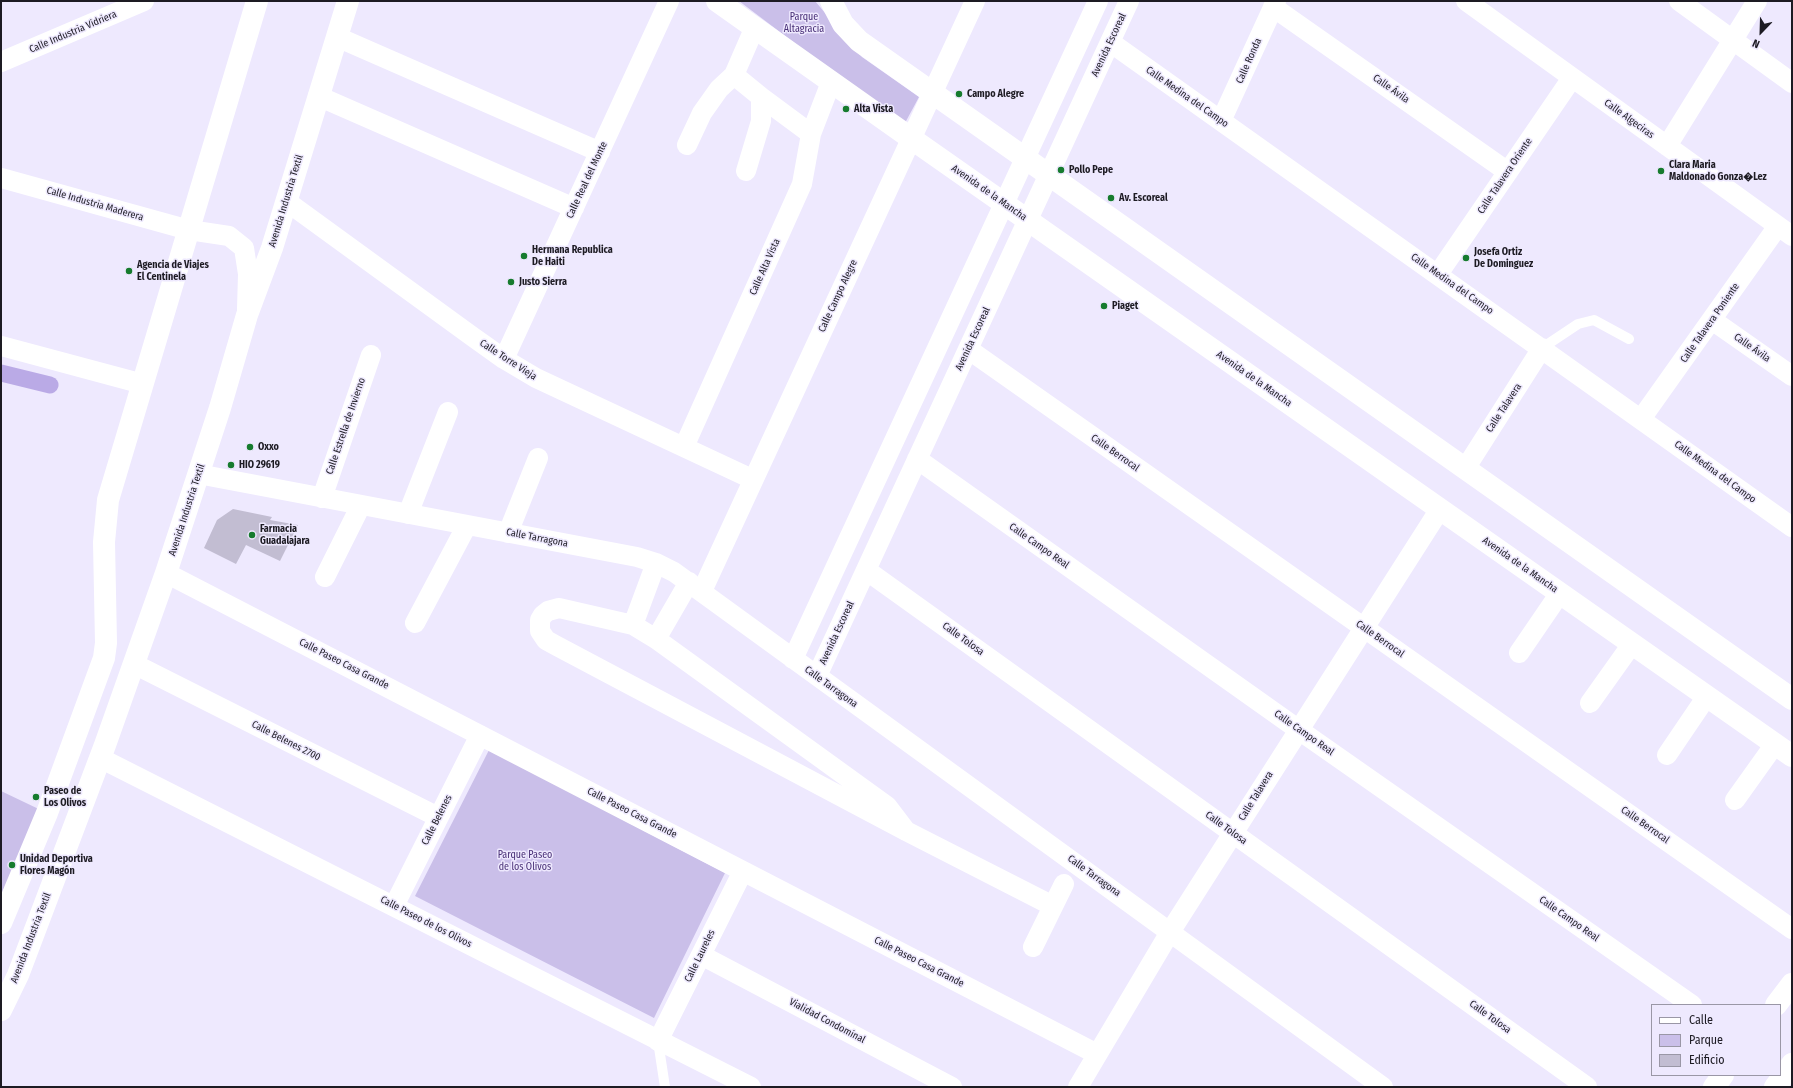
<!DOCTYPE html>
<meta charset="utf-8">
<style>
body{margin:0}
#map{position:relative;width:1793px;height:1088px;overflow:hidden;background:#eee9fe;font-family:"Fira Sans Condensed",sans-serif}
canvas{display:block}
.frame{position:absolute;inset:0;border:2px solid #1d1b23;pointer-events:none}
.legend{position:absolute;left:1651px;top:1004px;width:130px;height:72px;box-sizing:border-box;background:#eee9fe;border:1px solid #9a97a6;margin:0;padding:5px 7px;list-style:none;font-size:12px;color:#1d1b23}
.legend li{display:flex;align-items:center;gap:8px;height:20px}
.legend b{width:20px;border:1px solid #9a97a6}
.north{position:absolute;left:1741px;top:12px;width:40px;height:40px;-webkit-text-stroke:3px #eee9fe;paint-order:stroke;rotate:203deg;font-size:11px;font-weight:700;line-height:16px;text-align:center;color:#1d1b23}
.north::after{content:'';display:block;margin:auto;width:14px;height:18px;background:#1d1b23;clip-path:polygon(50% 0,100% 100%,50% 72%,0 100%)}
</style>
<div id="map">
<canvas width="1793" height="1088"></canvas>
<div class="frame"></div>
<ul class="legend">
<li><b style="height:5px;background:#fff"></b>Calle</li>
<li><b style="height:11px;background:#cabfe9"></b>Parque</li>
<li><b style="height:11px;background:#c2bdd2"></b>Edificio</li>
</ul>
<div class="north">N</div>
</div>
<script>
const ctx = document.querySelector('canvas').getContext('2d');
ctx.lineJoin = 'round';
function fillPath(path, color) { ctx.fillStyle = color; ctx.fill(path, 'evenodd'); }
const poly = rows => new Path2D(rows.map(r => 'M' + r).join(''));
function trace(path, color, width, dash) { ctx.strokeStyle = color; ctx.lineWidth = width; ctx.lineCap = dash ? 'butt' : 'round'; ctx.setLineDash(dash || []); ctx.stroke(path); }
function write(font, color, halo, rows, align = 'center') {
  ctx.font = font + ' "Fira Sans Condensed",sans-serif'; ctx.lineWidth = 3; ctx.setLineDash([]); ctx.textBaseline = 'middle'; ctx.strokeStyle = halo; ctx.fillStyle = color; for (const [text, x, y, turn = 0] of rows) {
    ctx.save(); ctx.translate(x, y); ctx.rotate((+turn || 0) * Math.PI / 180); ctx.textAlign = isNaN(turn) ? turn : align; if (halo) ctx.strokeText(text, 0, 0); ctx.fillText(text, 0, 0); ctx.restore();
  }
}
const green = poly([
 [739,1,815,1,862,57,919,97,905,123,838,76],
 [489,750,725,873,654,1018,415,896],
 [1,791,47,813,1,917]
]);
const canal = poly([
 [1,373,50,385]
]);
const building = poly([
 [233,509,272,517,270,520,298,525,280,561,246,545,236,564,204,548,217,520]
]);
const service = poly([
 [1542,348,1578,324,1594,320,1629,339],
 [658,1041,665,1087]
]);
const minor = poly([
 [1466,1,1792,236],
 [1679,1,1792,83],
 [1273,7,1508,172],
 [337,37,600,152],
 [1110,42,1792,527],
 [1,62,144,1],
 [734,75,761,97,761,121,746,171],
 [318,96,574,208],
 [761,97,811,134],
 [1221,121,1276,1],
 [687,145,702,113,719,89,734,75,754,29],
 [1667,146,1757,1],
 [1,178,189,230,229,236,244,248,248,274,247,309],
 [286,201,473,337,504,359,536,378,752,479],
 [1438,274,1572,78],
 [1712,320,1792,376],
 [1,346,143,384],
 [968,349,1792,929],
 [504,359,669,1],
 [1641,419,1778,226],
 [684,447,802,184,811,134,831,82],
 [917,459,1299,730,1692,1005],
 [1465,469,1542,348],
 [198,474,637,557,656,563,674,572,1383,1087],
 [322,498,371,355],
 [408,514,448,412],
 [508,533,538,458],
 [866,570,1587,1087],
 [166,573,1097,1054],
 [325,577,361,505],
 [702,591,975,1],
 [415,623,467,525],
 [633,625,656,563],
 [656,639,689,582],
 [1519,653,1560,593],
 [793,659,1098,1],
 [134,664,438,817],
 [817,676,1129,1],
 [1590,703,1632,644],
 [1667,755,1707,696],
 [100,758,751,1087],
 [1735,800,1775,744],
 [906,831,887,806,656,639,633,625,559,608,548,611,543,615,540,620,540,631,546,640,555,645,906,831,1053,906],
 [394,906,480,735],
 [1033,947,1064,884],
 [701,955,952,1087],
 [658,1041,743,871],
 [1078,1087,1170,932,1440,509]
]);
const tertiary = poly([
 [717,1,912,139,1792,756],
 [831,1,843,24,859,41,1792,699],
 [1,923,47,813,104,658,106,643,104,542,108,500,257,1],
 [1776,1005,1792,984],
 [1,1010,18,975,105,745,166,573,220,408,247,315,272,248,348,1],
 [1714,1087,1723,1075],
 [1775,1087,1792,1064]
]);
const markers = [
 [959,94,4,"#167b2e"],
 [846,109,4,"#167b2e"],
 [1061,170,4,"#167b2e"],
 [1661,171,4,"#167b2e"],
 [1111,198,4,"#167b2e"],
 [524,256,4,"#167b2e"],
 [1466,258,4,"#167b2e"],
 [129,271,4,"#167b2e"],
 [511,282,4,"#167b2e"],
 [1104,306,4,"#167b2e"],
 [250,447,4,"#167b2e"],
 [231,465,4,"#167b2e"],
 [252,535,4,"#167b2e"],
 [36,797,4,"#167b2e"],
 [12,865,4,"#167b2e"]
];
const parkNames = [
 ["Parque",804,17],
 ["Altagracia",804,29],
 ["Parque Paseo",525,855],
 ["de los Olivos",525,867]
];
const streetNames = [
 ["Calle Industria Vidriera",73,32,-23],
 ["Avenida Escoreal",1109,45,-65],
 ["Calle Ronda",1249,61,-66],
 ["Calle Ávila",1391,89,35],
 ["Calle Medina del Campo",1187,97,35],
 ["Calle Algeciras",1629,119,36],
 ["Calle Talavera Oriente",1505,176,-56],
 ["Calle Real del Monte",587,180,-65],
 ["Avenida de la Mancha",989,193,35],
 ["Avenida Industria Textil",286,201,-73],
 ["Calle Industria Maderera",95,204,16],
 ["Calle Alta Vista",765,267,-66],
 ["Calle Medina del Campo",1452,284,35],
 ["Calle Campo Alegre",838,296,-65],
 ["Calle Talavera Poniente",1710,323,-55],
 ["Avenida Escoreal",973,339,-65],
 ["Calle Ávila",1752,348,35],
 ["Calle Torre Vieja",508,360,33],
 ["Avenida de la Mancha",1254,379,35],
 ["Calle Talavera",1504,408,-57],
 ["Calle Estrella de Invierno",346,426,-71],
 ["Calle Berrocal",1115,453,35],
 ["Calle Medina del Campo",1715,472,36],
 ["Avenida Industria Textil",187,510,-72],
 ["Calle Tarragona",537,538,11],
 ["Calle Campo Real",1039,546,35],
 ["Avenida de la Mancha",1520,565,35],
 ["Avenida Escoreal",837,633,-65],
 ["Calle Tolosa",963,639,36],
 ["Calle Berrocal",1380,639,35],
 ["Calle Paseo Casa Grande",344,664,27],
 ["Calle Tarragona",831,687,36],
 ["Calle Campo Real",1304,733,35],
 ["Calle Belenes 2700",286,741,27],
 ["Calle Talavera",1256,796,-58],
 ["Calle Paseo Casa Grande",632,813,27],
 ["Calle Belenes",437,820,-63],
 ["Calle Berrocal",1645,825,35],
 ["Calle Tolosa",1226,828,36],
 ["Calle Tarragona",1094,876,36],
 ["Calle Campo Real",1569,919,35],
 ["Calle Paseo de los Olivos",426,922,27],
 ["Avenida Industria Textil",31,938,-69],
 ["Calle Laureles",700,956,-64],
 ["Calle Paseo Casa Grande",919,962,27],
 ["Calle Tolosa",1490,1017,36],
 ["Vialidad Condominal",827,1021,28]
];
const poiNames = [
 ["Campo Alegre",967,94],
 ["Alta Vista",854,109],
 ["Clara Maria",1669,165],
 ["Maldonado Gonza�Lez",1669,177],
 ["Pollo Pepe",1069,170],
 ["Av. Escoreal",1119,198],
 ["Hermana Republica",532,250],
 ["De Haiti",532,262],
 ["Josefa Ortiz",1474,252],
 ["De Dominguez",1474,264],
 ["Agencia de Viajes",137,265],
 ["El Centinela",137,277],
 ["Justo Sierra",519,282],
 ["Piaget",1112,306],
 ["Oxxo",258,447],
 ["HIO 29619",239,465],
 ["Farmacia",260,529],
 ["Guadalajara",260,541],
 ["Paseo de",44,791],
 ["Los Olivos",44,803],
 ["Unidad Deportiva",20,859],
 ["Flores Magón",20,871]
];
fillPath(green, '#cabfe9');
trace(canal, '#baaae6', 17);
fillPath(building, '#c2bdd2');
trace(service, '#fff', 10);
trace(minor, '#fff', 20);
trace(tertiary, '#fff', 22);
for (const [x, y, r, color] of markers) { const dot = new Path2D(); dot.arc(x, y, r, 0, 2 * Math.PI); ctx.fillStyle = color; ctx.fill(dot); trace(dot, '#eee9fe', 1.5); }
write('10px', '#472e75', '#eee9fe', parkNames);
write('10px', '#1d1b23', '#eee9fe', streetNames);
write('bold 10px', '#1d1b23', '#eee9fe', poiNames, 'left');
</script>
